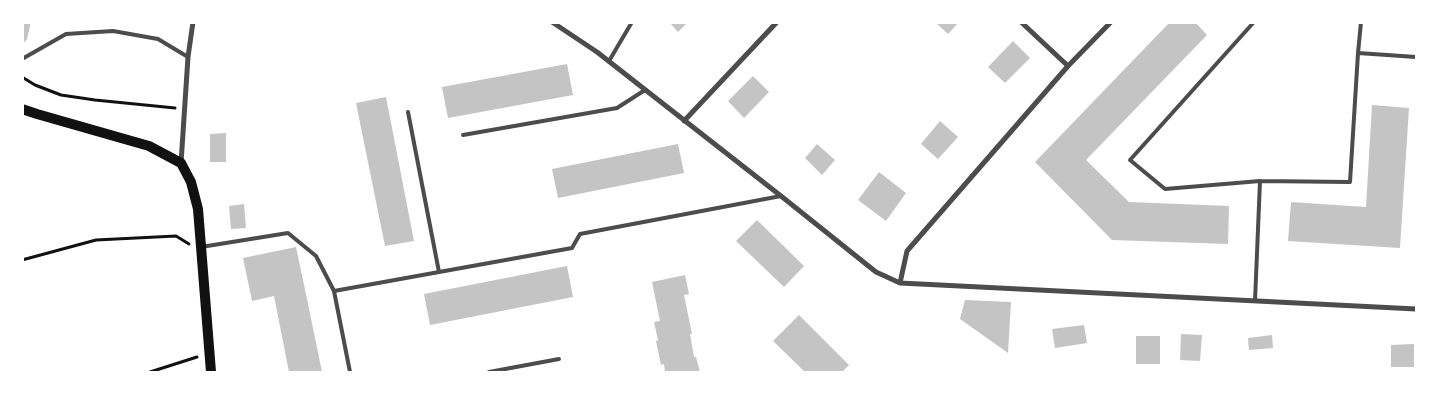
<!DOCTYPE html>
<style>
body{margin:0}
#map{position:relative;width:1439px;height:395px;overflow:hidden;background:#fff;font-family:"Nunito Sans",sans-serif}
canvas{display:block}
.frame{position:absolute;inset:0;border:24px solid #fff;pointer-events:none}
</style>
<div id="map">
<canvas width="1439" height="395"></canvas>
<div class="frame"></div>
</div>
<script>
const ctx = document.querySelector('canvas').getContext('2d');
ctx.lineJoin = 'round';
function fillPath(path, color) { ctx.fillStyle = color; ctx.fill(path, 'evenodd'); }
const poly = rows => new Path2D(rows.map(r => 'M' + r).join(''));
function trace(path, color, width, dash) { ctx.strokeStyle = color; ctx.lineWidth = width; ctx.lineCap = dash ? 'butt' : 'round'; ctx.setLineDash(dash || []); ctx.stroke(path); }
const building = poly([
 [22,22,31,22,27,39,22,45],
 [669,22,688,22,678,32],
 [935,22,959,22,948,34],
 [1170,22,1195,22,1207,35,1086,160,1129,202,1229,206,1228,244,1112,240,1035,162],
 [1013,41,1030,58,1005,83,988,67],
 [567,64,573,95,448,118,442,87],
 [753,76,769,92,744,118,728,101],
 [386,97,414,241,385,246,356,103],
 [1372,105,1409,108,1400,248,1288,241,1291,202,1366,207],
 [940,121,958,137,938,159,921,144],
 [226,133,226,162,210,162,210,134],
 [678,144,684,173,558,198,552,169],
 [817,144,835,160,822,175,805,158],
 [879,172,906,193,886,221,858,200],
 [244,204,246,228,231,229,229,206],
 [757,220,804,266,784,287,736,241],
 [296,247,307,299,322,372,289,372,274,296,252,301,243,258],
 [567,266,573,297,430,325,424,294],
 [685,275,689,294,684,295,692,334,690,334,694,357,696,357,700,372,665,372,664,364,661,365,656,341,658,340,654,322,660,321,652,282],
 [965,300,1011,302,1008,353,960,319],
 [799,315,849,365,842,372,805,372,773,341],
 [1084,325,1087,343,1055,348,1052,329],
 [1181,334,1202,335,1200,361,1180,360],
 [1272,335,1273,348,1249,350,1248,338],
 [1136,336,1160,336,1160,364,1136,364],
 [1414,344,1414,367,1391,367,1391,345]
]);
const path = poly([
 [22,77,35,85,61,95,95,100,175,108],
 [22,260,96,240,176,236,189,244],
 [150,372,197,357]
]);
const service = poly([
 [1254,22,1130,160,1165,189,1260,181],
 [1361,22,1358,53,1416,57],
 [22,59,66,34,113,31,158,39,188,57],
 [609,61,632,22],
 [408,112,439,272],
 [463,135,617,108,645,90],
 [201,247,288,233,316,256,334,291,350,372],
 [334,291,572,248,580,234,781,196],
 [1255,301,1260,181,1350,182,1358,53],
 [489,372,559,359]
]);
const minor = poly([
 [552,22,597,52,781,196,876,272,900,283,1416,309],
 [1021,22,1068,66],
 [684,121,777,22],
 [181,163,188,57,193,22],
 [900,283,907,251,1068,66,1111,22]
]);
const secondary = poly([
 [22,109,37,114,149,146,181,163,191,182,198,209,211,372]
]);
fillPath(building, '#c4c4c4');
trace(path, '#111', 3);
trace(service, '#4c4c4c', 4);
trace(minor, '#4c4c4c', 5);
trace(secondary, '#111', 10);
</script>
